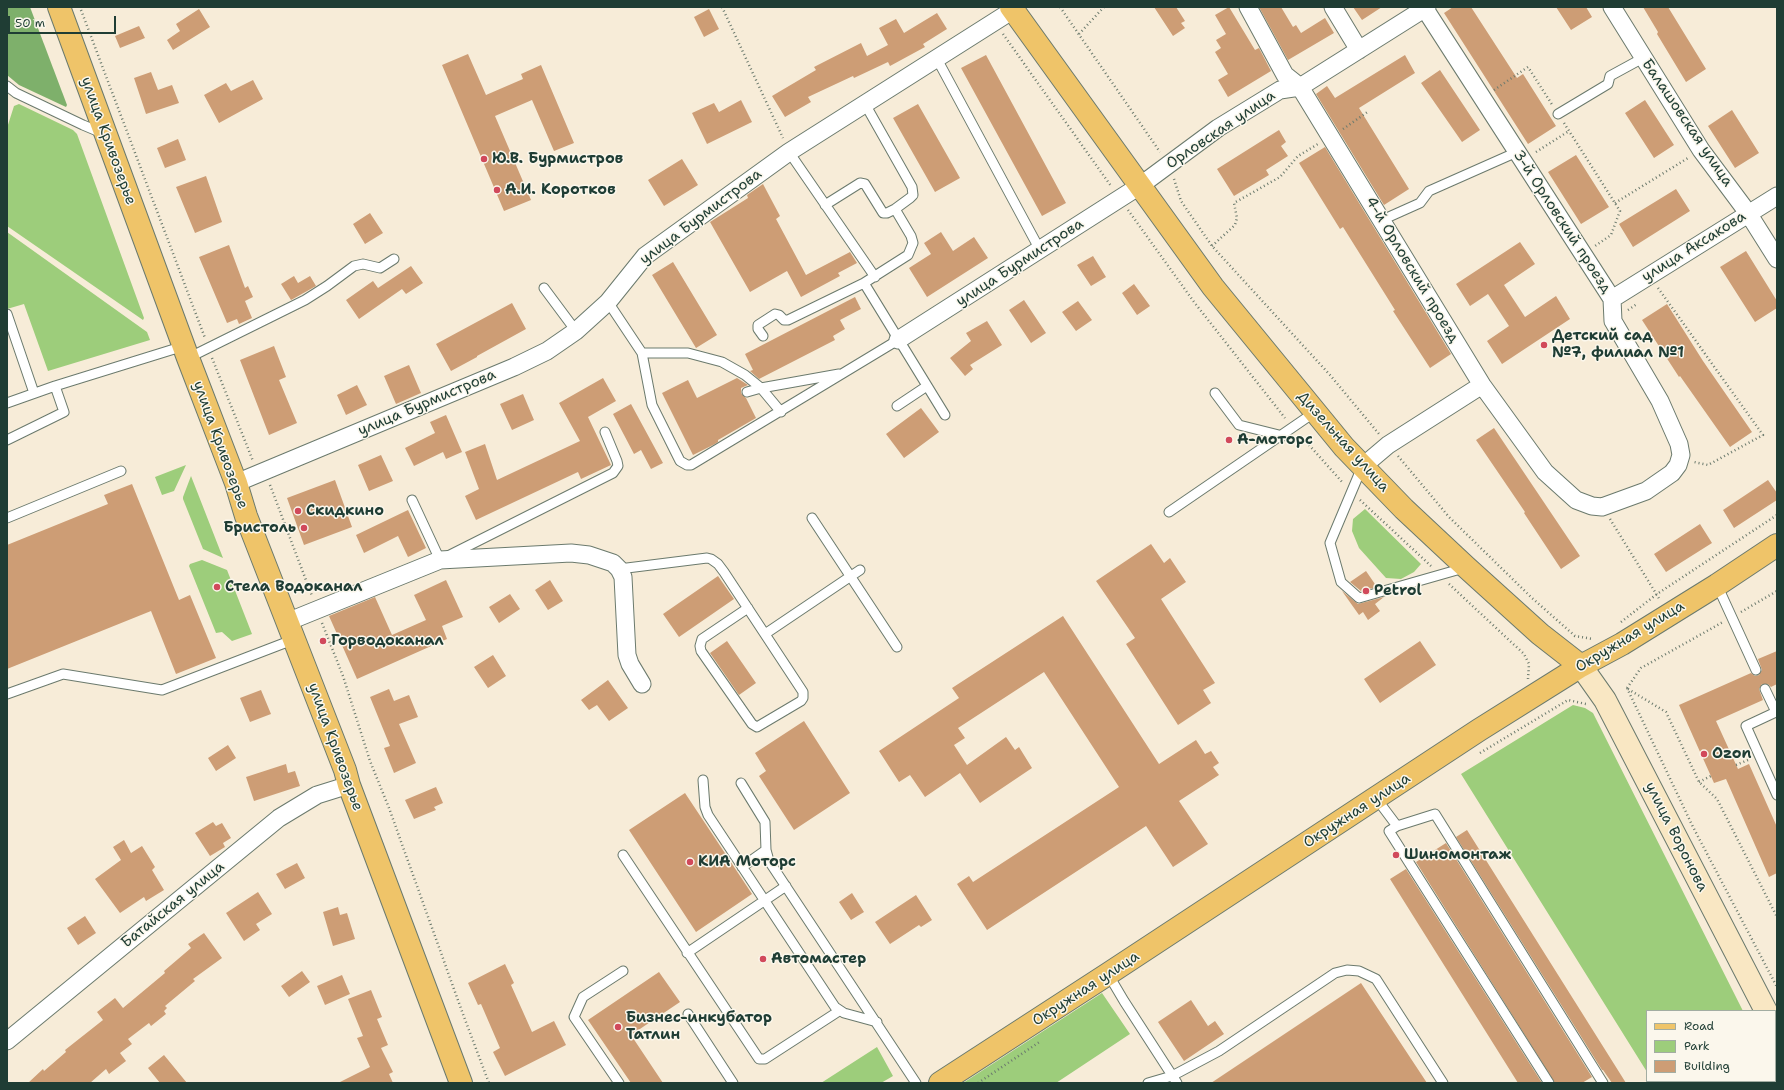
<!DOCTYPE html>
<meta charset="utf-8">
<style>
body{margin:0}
#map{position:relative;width:1784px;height:1090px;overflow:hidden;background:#f7ecd8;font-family:"Shantell Sans",sans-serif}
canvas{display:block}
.frame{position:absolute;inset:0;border:8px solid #1f3d34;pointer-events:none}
.legend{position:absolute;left:1646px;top:1010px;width:130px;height:72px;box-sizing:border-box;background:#fbf7ec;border:1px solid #a3ada2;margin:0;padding:5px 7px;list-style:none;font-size:12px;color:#1f3d34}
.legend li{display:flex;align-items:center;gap:8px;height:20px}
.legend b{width:20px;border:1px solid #a3ada2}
.scale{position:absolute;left:8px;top:16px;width:108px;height:18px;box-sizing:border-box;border:2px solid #1f3d34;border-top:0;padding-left:5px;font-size:12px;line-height:14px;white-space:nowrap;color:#1f3d34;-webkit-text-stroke:3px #fbf7ec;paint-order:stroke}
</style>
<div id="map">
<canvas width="1784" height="1090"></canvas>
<div class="frame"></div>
<ul class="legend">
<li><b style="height:5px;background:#efc469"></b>Road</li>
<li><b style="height:11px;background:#9dcd7b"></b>Park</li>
<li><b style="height:11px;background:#cd9d75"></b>Building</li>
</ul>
<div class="scale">50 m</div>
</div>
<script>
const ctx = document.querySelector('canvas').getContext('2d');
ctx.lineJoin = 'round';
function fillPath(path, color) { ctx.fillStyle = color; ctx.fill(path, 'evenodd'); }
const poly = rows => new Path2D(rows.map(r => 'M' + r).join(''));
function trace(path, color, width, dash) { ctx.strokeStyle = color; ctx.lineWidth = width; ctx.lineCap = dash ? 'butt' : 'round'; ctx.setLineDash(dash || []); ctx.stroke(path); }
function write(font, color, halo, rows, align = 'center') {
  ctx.font = font + ' "Shantell Sans",sans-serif'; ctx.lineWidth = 3; ctx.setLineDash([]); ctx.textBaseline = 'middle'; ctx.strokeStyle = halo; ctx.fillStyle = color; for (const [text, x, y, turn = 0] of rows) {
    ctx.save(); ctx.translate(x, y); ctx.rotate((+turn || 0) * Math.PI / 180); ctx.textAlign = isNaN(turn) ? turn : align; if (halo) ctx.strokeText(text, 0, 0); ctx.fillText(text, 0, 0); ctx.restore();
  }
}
const green = poly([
 [19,104,73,130,77,134,144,318,143,320,7,226,7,128,14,106],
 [7,232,147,332,150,340,48,371,24,304,7,309],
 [186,465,174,491,162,495,155,477],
 [191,476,223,558,203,549,183,499,183,497],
 [1365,509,1421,564,1414,572,1401,579,1386,578,1359,548,1352,531,1353,519],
 [202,560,227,570,252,634,232,641,222,632,216,633,189,566,190,564],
 [1573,705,1585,708,1593,713,1743,1011,1647,1011,1647,1072,1461,774],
 [1102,993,1130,1034,1056,1083,963,1083],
 [877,1047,893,1076,881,1083,821,1083],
 [1775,1074,1777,1083,1654,1083,1652,1081,1775,1081]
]);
const forest = poly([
 [7,7,30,7,67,105,66,107,19,85,7,75]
]);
const building = poly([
 [1154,7,1176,7,1185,21,1181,23,1185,28,1173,36],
 [1229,7,1255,50,1259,48,1271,71,1228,97,1218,80,1228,74,1215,52,1221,48,1216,40,1226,34,1215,15],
 [1259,7,1281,7,1293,27,1296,25,1301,33,1325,18,1334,33,1288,60],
 [1353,7,1382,7,1362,20],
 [1453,7,1471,7,1517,78,1523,74,1556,126,1528,144,1444,13],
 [1556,7,1586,7,1592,17,1571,30],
 [1643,7,1668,7,1706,69,1686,82,1657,34,1658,32],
 [199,9,210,27,173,50,167,40,180,31,176,24],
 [709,9,719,29,704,37,694,17],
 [937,13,947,29,923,44,925,47,890,66,888,62,854,78,853,76,808,97,811,102,785,117,772,96,816,70,814,67,861,43,867,56,888,45,879,28,896,19,904,33],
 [139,26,145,38,120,48,115,36],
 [468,54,486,95,523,79,521,74,541,65,574,143,554,151,532,100,495,116,531,200,504,211,442,65],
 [986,55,1066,203,1042,216,961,68],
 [1405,55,1415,73,1359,108,1409,189,1384,205,1316,94,1327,86,1335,98],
 [1440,70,1480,130,1462,142,1421,83],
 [151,72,158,90,172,85,179,103,146,114,134,78],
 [253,80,263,99,219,123,204,95,226,83,231,91],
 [741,100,752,122,707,144,692,113,714,103,719,112],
 [1645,100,1674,145,1654,158,1625,113],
 [918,104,960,178,935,192,893,118],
 [1732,110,1759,153,1735,168,1708,126],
 [1279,130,1286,142,1281,146,1288,156,1266,170,1269,175,1234,196,1217,169],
 [178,139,186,160,165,168,157,148],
 [1325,147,1451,354,1430,368,1393,311,1395,310,1343,227,1340,229,1299,163],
 [1576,155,1609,207,1581,224,1548,172],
 [682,159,698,185,664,206,648,180],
 [206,176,222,222,195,233,176,187],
 [763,184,780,216,776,219,806,275,850,252,857,263,838,273,840,276,801,297,787,271,750,292,710,222,748,198,747,195],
 [1676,189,1690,211,1633,247,1619,224],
 [370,213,383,233,365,244,353,224],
 [941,232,953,251,974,237,988,258,927,297,909,268,931,254,924,243],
 [1520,242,1535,264,1504,285,1525,317,1556,296,1570,319,1502,364,1487,341,1509,326,1488,294,1470,306,1456,284],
 [229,245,245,288,248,286,253,297,245,301,252,318,239,324,237,319,227,323,199,257],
 [1746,251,1777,301,1777,308,1755,322,1720,267],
 [1093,256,1106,277,1091,286,1077,265],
 [673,262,717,335,696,348,652,275],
 [411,266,423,283,406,294,402,289,359,319,346,300,373,281,378,288],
 [294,276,298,283,310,276,316,286,291,300,281,284],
 [1134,284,1150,306,1137,315,1122,293],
 [855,297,861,309,840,320,845,329,833,336,835,340,759,379,750,371,753,370,745,354],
 [1024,300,1046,333,1031,343,1009,310],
 [1078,301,1092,320,1076,331,1062,312],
 [512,303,526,329,477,356,477,357,451,371,436,344],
 [1667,304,1703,361,1752,432,1730,447,1680,376,1679,377,1642,320],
 [987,321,1002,345,970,365,973,369,965,376,950,358,971,341,966,333],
 [274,346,286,377,279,380,297,423,269,435,240,360],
 [409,365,421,393,396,404,384,376],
 [603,378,616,401,588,417,611,465,581,479,578,472,476,520,465,496,479,489,465,452,485,444,497,480,580,441,559,403],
 [737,378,748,385,741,388,741,393,746,398,756,418,718,440,718,442,715,444,693,455,662,393,688,380,697,398],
 [357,385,367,405,346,415,337,395],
 [523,394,534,420,512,430,500,404],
 [631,404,663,463,651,469,641,450,634,454,613,414],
 [921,408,939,432,904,458,886,434],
 [446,415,462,452,446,459,443,452,414,466,405,448,435,433,430,422],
 [1494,428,1580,556,1561,569,1524,513,1525,512,1476,440],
 [381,455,393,481,369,491,358,465],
 [335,480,352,527,304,545,287,498],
 [1768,480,1777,493,1777,500,1734,528,1723,510],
 [132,484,179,600,190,595,216,658,176,674,151,611,7,669,7,545,108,504,104,495],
 [408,510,426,548,408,557,398,536,364,553,356,535],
 [1700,524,1712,543,1666,572,1654,554],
 [1151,544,1164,563,1170,558,1186,582,1161,599,1215,683,1203,690,1211,703,1178,725,1126,644,1135,638,1096,581],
 [1366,571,1377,587,1361,591,1350,582],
 [718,576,734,599,679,637,663,614],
 [446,580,463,617,442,626,447,639,357,679,329,616,375,597,392,635,426,620,414,595],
 [550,580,563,601,548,610,535,590],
 [1342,591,1358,604,1384,597,1375,604,1380,611,1368,620,1363,612,1359,615],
 [510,594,520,609,499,623,489,607],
 [1063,616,1159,764,1196,740,1205,754,1211,751,1219,763,1213,767,1219,775,1179,801,1208,844,1173,867,1146,826,987,930,957,884,969,876,973,882,1119,787,1044,672,958,728,965,738,954,745,967,765,1006,737,1015,750,1019,747,1032,768,980,803,960,773,925,797,910,775,899,782,879,751,959,698,952,688],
 [727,641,756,683,739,695,710,653],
 [1420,641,1436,665,1380,703,1364,679],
 [1777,651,1777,684,1771,687,1768,684,1762,684,1759,689,1763,700,1716,721,1738,769,1749,764,1777,827,1777,873,1769,877,1726,779,1714,783,1679,705,1751,673,1755,676,1759,675,1762,670,1758,659],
 [493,655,506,676,488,688,474,667],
 [608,680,628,708,609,721,597,705,589,710,581,700],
 [389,689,394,701,409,695,418,717,399,724,416,763,394,773,384,748,390,746,370,697],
 [261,690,271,714,250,722,240,698],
 [804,721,850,793,794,830,759,776,766,771,755,753],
 [228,745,236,758,216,771,208,758],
 [286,764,288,773,295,771,300,786,254,801,246,777],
 [436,787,443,803,434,807,436,810,414,819,405,800],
 [685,793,752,894,696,932,629,830],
 [213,822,216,826,222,823,231,838,223,843,225,847,210,856,195,833],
 [1467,830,1626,1083,1612,1083,1603,1070,1602,1070,1456,837],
 [124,840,131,853,142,846,155,867,152,870,164,890,146,901,144,897,120,913,95,879,121,860,113,847],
 [1446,843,1592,1077,1582,1083,1555,1083,1416,862],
 [297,863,305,878,285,889,276,874],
 [1406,869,1542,1083,1518,1083,1390,879],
 [258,892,272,914,256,924,260,930,244,941,226,913],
 [852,893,864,912,851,920,839,902],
 [916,895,932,920,921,927,919,925,890,944,875,922],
 [338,907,340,915,347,913,355,939,333,946,323,912],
 [85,916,96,933,78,945,67,928],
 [204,933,222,958,193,979,195,981,165,1006,167,1008,164,1011,166,1014,151,1026,149,1023,128,1039,132,1044,120,1053,126,1061,109,1074,106,1069,90,1083,28,1083,43,1069,44,1071,66,1052,65,1050,103,1020,97,1012,115,998,123,1008,165,973,164,971,191,948,188,944],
 [505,964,514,983,511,985,532,1032,554,1021,566,1045,505,1076,493,1052,500,1048,481,1004,478,1005,468,983],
 [302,971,310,982,289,997,281,986],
 [659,972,680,1002,631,1035,663,1083,631,1083,588,1020],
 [342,975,350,994,325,1005,317,986],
 [1361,983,1427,1083,1211,1083],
 [371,990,382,1017,377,1019,388,1045,381,1048,393,1072,389,1074,393,1083,338,1083,370,1067,357,1038,363,1036,348,999],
 [1191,1000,1208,1026,1215,1021,1224,1034,1184,1061,1158,1022],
 [164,1055,187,1083,160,1083,148,1068]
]);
const path = poly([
 [722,7,783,138],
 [1060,7,1160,152],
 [81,10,205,338],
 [1003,34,1111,186],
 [1079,34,1104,7],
 [1494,90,1528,67,1553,106],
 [1564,123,1620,211,1611,235,1595,246],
 [1343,129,1369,111],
 [1536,152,1569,131],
 [1174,179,1181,201,1212,246,1330,375,1379,434],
 [1615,203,1688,158],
 [1128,210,1194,302,1285,418],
 [1212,246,1235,225,1237,218,1234,203,1280,177,1298,156,1318,144],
 [1658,288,1763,435,1708,465,1694,462],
 [1628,310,1637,304],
 [212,358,253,461],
 [1301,436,1343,483],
 [1398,456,1449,517,1532,598,1575,636,1593,639],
 [270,485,312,596],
 [1360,500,1431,566],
 [1610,519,1660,600],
 [1449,584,1524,654,1529,664,1528,679],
 [1741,612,1777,591],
 [1621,622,1657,594,1777,515],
 [322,623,343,676,370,761,389,808,464,1017,489,1083],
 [1627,688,1693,827,1777,987],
 [1627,688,1641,668,1723,622],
 [1628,689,1666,712,1699,782,1717,799,1777,917],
 [1480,753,1568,700,1586,704],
 [1736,765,1748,760],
 [1699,782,1711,776],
 [978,1083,1041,1041]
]);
const lane = poly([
 [937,59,1040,250],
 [7,86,16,93,83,125,102,133],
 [1558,114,1608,84,1610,76,1643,58],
 [789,152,875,277],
 [825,205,860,183,865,184,883,213,887,213,895,209,910,198,913,195,912,187,865,104],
 [1382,220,1420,203,1429,191,1517,152],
 [864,283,945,415],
 [544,288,576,331],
 [608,302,642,353,652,405,680,461,687,465,691,465,898,340],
 [7,314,34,393],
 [763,336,758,329,758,325,775,314,779,315,784,320,788,320,864,283,908,255,913,243,911,236,895,209],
 [642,353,688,353,722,362,745,375,761,388,781,412],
 [188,358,305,300,327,286,354,266,363,264,380,268,394,259],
 [747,392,761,388,839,374],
 [1215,393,1239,425,1283,436],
 [7,403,55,386,184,346],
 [897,406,927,386],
 [7,440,64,412,55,386],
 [1362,467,1330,543,1341,582,1359,598,1464,568],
 [412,500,440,560,613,473,618,466,617,461,605,432],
 [1169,512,1315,412],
 [7,518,121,471],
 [812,518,897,647],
 [619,569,707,558,711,559,718,564,724,572,803,692,803,698,801,701,757,727,752,724,701,651,700,646,702,639,748,608],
 [1717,585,1756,670],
 [765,634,860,570],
 [1765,689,1776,712],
 [7,694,63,674,162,690,295,639],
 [1777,710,1776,712,1746,726,1777,795],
 [703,780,705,807,708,815,835,1007,844,1013,877,1022],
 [741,783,765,822,766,850,769,861,916,1083],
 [1376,798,1397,826],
 [623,855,759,1059,765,1059,839,1011],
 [742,867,766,850],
 [687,953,786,886],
 [1108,974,1124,1001,1177,1083],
 [688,1014,733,1083],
 [619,1083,574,1017,583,997,623,971],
 [1148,1083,1172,1076,1219,1051,1335,973,1347,970,1359,971,1376,979,1443,1083],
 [1549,1083,1389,831,1397,826,1435,814,1603,1083]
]);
const street = poly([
 [1248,7,1285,75,1300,87,1482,385,1545,472,1576,500,1592,506,1602,507,1646,491,1672,473,1678,465,1681,455,1679,444,1660,401,1613,321,1612,299,1425,9],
 [1333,7,1359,50],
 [1612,7,1701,150,1748,213,1777,259],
 [1612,299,1777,196],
 [898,340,1141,185,1218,128,1280,90,1300,87,1427,7],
 [1362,467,1388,445,1482,385],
 [236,483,514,367,547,351,576,331,608,302,645,256,789,152,1013,10],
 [287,622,440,560,571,553,589,555,613,563,619,569,623,577,627,655,630,664,642,684],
 [7,1041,279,818,317,795,349,785]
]);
const secondary = poly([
 [1581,666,1605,700,1766,1011],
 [1775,1028,1777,1032]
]);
const primary = poly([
 [59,7,188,358,236,483,246,516,345,770,349,785,461,1083],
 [1011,7,1213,287,1344,447,1404,509,1466,567,1540,634,1581,666],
 [940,1083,1108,974,1479,730,1581,666,1622,644,1717,585,1777,545]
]);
const markers = [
 [484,159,4,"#d1495b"],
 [497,190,4,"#d1495b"],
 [1544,345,4,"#d1495b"],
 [1229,440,4,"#d1495b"],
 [298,511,4,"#d1495b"],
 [304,528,4,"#d1495b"],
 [217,587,4,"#d1495b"],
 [1366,591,4,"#d1495b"],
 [323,641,4,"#d1495b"],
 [1704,754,4,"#d1495b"],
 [1396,855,4,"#d1495b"],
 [690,862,4,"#d1495b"],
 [763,959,4,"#d1495b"],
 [618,1027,4,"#d1495b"]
];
const streetNames = [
 ["Балашовская улица",1687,123,56],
 ["Орловская улица",1221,130,-34],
 ["улица Кривозерье",108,141,70],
 ["улица Бурмистрова",701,217,-37],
 ["3-й Орловский проезд",1562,222,57],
 ["улица Аксакова",1694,247,-32],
 ["улица Бурмистрова",1020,263,-33],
 ["4-й Орловский проезд",1412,270,59],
 ["улица Бурмистрова",427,403,-23],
 ["Дизельная улица",1343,442,48],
 ["улица Кривозерье",220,445,70],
 ["Окружная улица",1630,637,-31],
 ["улица Кривозерье",335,747,70],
 ["Окружная улица",1357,811,-33],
 ["улица Воронова",1676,837,63],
 ["Батайская улица",173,905,-39],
 ["Окружная улица",1086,989,-33]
];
const poiNames = [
 ["Ю.В. Бурмистров",492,159],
 ["А.И. Коротков",505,190],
 ["Детский сад",1552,336],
 ["№7, филиал №1",1552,353],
 ["А-моторс",1237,440],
 ["Скидкино",306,511],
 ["Бристоль",296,528,"right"],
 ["Стела Водоканал",225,587],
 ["Petrol",1374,591],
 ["Горводоканал",331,641],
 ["Ozon",1712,754],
 ["Шиномонтаж",1404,855],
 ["КИА Моторс",698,862],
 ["Автомастер",771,959],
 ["Бизнес-инкубатор",626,1018],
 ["Татлин",626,1035]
];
fillPath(green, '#9dcd7b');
fillPath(forest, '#7eb06b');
fillPath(building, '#cd9d75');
trace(lane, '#6b7a6d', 11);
trace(street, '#6b7a6d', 19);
trace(secondary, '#6b7a6d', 24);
trace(primary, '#6b7a6d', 24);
trace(path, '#6b7a6d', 2.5, [1, 3]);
trace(lane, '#fff', 9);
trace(street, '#fff', 17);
trace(secondary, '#f9e7c3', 22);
trace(primary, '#efc469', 22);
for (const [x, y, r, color] of markers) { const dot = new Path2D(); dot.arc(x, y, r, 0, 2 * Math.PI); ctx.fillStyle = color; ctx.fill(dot); trace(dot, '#fbf7ec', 1.5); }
write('15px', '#1f3d34', '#fbf7ec', streetNames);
write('bold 15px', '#1f3d34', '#fbf7ec', poiNames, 'left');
</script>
